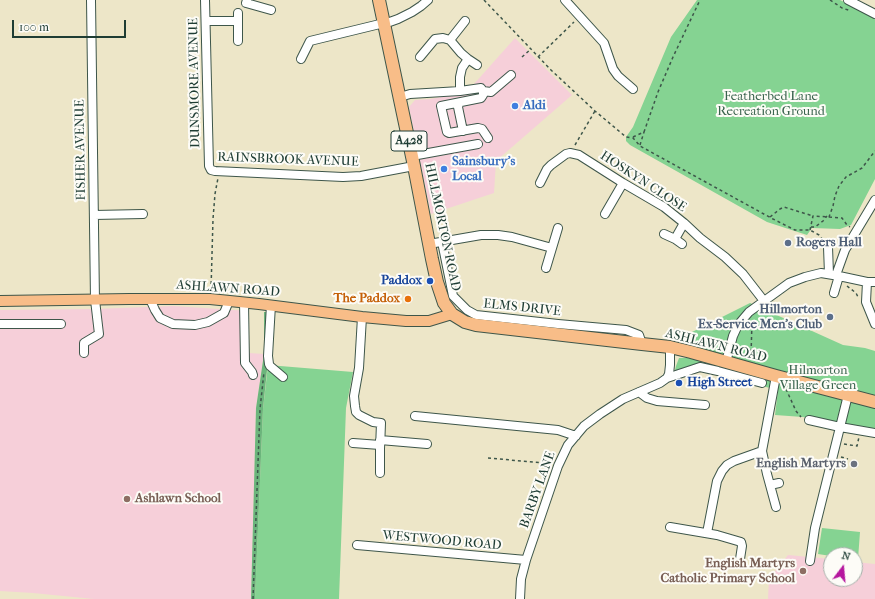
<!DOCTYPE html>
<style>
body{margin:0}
#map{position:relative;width:875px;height:599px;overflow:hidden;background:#ede6c8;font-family:"IM FELL French Canon",serif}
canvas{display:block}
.north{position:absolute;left:823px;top:547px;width:40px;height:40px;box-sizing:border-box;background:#fdfcf7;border:1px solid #a4b0a9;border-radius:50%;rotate:16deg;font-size:11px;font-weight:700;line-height:16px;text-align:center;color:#1f3d34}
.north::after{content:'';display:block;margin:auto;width:14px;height:18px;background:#b5179e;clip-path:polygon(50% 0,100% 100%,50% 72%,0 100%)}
.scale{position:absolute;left:12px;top:20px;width:114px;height:18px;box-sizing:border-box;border:2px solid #1f3d34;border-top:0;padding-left:5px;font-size:12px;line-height:14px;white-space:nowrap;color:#1f3d34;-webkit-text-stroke:3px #fdfcf7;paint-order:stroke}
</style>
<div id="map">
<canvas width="875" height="599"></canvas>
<div class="north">N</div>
<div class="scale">100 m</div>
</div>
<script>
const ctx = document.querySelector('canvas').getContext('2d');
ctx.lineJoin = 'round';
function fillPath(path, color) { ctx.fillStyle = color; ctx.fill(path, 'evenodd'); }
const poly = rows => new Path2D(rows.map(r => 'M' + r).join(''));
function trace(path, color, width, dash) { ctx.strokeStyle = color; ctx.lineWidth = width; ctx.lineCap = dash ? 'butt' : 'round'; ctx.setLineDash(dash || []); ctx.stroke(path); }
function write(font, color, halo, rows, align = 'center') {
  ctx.font = font + ' "IM FELL French Canon",serif'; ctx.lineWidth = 4; ctx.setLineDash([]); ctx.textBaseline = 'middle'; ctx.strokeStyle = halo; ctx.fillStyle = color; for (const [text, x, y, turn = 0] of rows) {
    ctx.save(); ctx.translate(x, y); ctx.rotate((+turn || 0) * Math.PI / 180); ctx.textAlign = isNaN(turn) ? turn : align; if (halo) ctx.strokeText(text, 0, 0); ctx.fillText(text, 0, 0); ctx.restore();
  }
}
const built = poly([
 [515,38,572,95,496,161,494,193,431,214,409,107,415,100,430,99,477,91,474,84],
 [173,306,249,311,249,353,264,354,256,408,251,599,94,599,33,593,0,591,0,310,94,309],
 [788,555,831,559,831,579,855,579,855,562,875,564,875,599,768,599,769,579]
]);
const green = poly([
 [697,0,840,0,875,17,875,179,851,225,840,229,812,228,807,235,767,222,630,145,626,141,626,137,633,127,671,37],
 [750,303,843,345,865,348,875,351,875,430,803,417,775,415,778,390,702,371,678,373,675,370,676,366,679,358,690,358,692,332],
 [268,365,353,372,346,408,339,599,255,599,263,409],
 [822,528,860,532,858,559,855,558,855,555,831,556,818,554]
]);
const forest = poly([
 [264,312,273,312,263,409,255,599,251,599,256,408,264,354]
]);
const path = poly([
 [484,0,551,70,595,111,626,137,633,138,640,146,773,219,795,230,810,230,819,235,824,241],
 [830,0,842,8,851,11],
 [522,57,531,49],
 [538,57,574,22],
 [633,137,644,132,658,92,673,57,700,0],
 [575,145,595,111],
 [640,145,644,132],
 [770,217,780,209,784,207,813,216],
 [829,217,842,218,847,225,850,227],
 [811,227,815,227,823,221,827,216],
 [810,230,813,216,829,217,833,206,835,196,839,186,846,177,862,168,875,151],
 [847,286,856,293,858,297],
 [211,290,213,219,215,194,218,178],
 [736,353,749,356,751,359],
 [749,356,751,356,752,321],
 [786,389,796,411,801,417],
 [844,444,857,446,859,437],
 [841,457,848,459],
 [488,458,544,463,551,465],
 [253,599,260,409,264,372]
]);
const minor = poly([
 [205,0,209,166,211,170,215,171,343,177,361,176,414,166],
 [247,0,246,3,271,10],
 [565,0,604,43,613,69,618,76,633,89],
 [848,0,875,14],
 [206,21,238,21],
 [384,24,398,19,412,12,421,6,428,0],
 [450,40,465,21],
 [238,41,238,13],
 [420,57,435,39,443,38,450,40,461,53,468,59,477,65],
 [301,59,310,41,384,23],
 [460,91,481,88,483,91,483,95,481,98,441,106,447,132,449,133,478,128,482,129,488,138],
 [483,91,491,92,511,75],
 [400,97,410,94,460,91,460,77,462,68,468,59],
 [459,103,458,107,463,131],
 [412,156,478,144],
 [540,183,547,169,551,165,566,154,570,153,579,155,623,183,664,207,684,223,700,238,725,257,743,274,764,301],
 [605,214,623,183],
 [94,215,143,214],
 [664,234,675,239,682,244],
 [675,239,684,223],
 [442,242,453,296,467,310,476,315,558,324,626,330,639,335,642,344],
 [429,244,481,235,498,235,512,237,552,248],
 [828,247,829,274],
 [546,268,558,228],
 [836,275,845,250,875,200],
 [867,282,866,302,875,324],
 [834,293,839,276],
 [150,299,155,310,160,318,173,324,195,325,208,322,224,313,229,301],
 [244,302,245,363,252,372,253,375],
 [271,305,268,356,269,364,270,366,283,377],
 [362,317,359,368,354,396,355,406,356,412,359,415,373,422,381,423,380,449,380,473],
 [0,324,61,324],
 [84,353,84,343,99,334,95,300,91,0],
 [726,362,733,336,738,325,749,312,789,283,805,277,821,273,839,276,867,282,875,282],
 [667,378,700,367,718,371,762,383],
 [639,392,647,398,657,401,705,405],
 [415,416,558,430,576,436],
 [809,420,840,427,875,433],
 [380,440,427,444],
 [353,443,380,445],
 [762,451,767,474,776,507],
 [770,485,779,483],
 [670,527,717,535,741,542,742,546,740,559],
 [707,533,717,481,722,471,727,465,734,461,762,451,776,376],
 [357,545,526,560],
 [810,561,815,528,848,395],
 [520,599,521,579,526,560,558,466,568,445,584,426,600,414,623,399,660,383,667,378,669,374,670,365,670,347]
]);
const major = poly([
 [0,301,129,299,210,299,259,304,362,317,406,321,429,321,452,314]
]);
const highway = poly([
 [379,0,414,166,432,259,437,282,444,303,452,314,465,322,476,325,642,344,670,347,691,352,776,376,875,402]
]);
const markers = [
 [515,106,4,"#3f7fe0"],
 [444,169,4,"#3f7fe0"],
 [788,243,4,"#5c6f8a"],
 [430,281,4,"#1a4fb4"],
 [408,299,4,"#e8710a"],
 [830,317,4,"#5c6f8a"],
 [679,383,4,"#1a4fb4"],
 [854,464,4,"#6b7280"],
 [127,499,4,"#8d6e63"],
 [803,571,4,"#8d6e63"]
];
const shields = [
 [409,141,36]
];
const shieldNames = [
 ["A428",409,141]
];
const streetNames = [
 ["DUNSMORE AVENUE",195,83,-91],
 ["FISHER AVENUE",81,150,-91],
 ["RAINSBROOK AVENUE",288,160,2],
 ["HOSKYN CLOSE",643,182,33],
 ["HILLMORTON ROAD",442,227,78],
 ["ASHLAWN ROAD",228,289,4],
 ["ELMS DRIVE",522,308,6],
 ["ASHLAWN ROAD",716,346,14],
 ["BARBY LANE",538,490,-70],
 ["WESTWOOD ROAD",442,541,5]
];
const parkNames = [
 ["Featherbed Lane",771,97],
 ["Recreation Ground",771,112],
 ["Hilmorton",818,371],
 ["Village Green",818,386]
];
const shopNames = [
 ["Aldi",523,106],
 ["Sainsbury's",452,162],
 ["Local",452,177]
];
const serviceNames = [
 ["Rogers Hall",796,243],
 ["Hillmorton",822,310,"right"],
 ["Ex-Service Men's Club",822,325,"right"]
];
const transitNames = [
 ["Paddox",422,281],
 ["High Street",687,383,"left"]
];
const foodNames = [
 ["The Paddox",400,299]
];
const worshipNames = [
 ["English Martyrs",846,464]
];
const educationNames = [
 ["Ashlawn School",135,499],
 ["English Martyrs",795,564,"right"],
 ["Catholic Primary School",795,579,"right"]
];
fillPath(built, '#f6cfd9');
fillPath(green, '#85d392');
fillPath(forest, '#6cb57c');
trace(minor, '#3e564a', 10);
trace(major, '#3e564a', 12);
trace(highway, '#3e564a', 14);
trace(path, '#3e564a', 1.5, [3, 3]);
trace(minor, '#fff', 8);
trace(major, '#f8bd88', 10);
trace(highway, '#f8bd88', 12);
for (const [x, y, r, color] of markers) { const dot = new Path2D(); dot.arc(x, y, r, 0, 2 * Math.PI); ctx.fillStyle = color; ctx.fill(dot); trace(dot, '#fdfcf7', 1.5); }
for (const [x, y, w] of shields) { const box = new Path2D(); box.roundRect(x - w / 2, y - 10, w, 20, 3); ctx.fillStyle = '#fdfcf7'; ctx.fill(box); trace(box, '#1f3d34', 1); }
write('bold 12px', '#1f3d34', null, shieldNames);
write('13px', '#1f3d34', '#fdfcf7', streetNames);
write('13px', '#38624c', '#fdfcf7', parkNames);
write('bold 13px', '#366cbe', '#fdfcf7', shopNames, 'left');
write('bold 13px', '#4e5e75', '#fdfcf7', serviceNames, 'left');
write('bold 13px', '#164399', '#fdfcf7', transitNames, 'right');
write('bold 13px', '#c56008', '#fdfcf7', foodNames, 'right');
write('bold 13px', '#5b616d', '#fdfcf7', worshipNames, 'right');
write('bold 13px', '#785e54', '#fdfcf7', educationNames, 'left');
</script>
